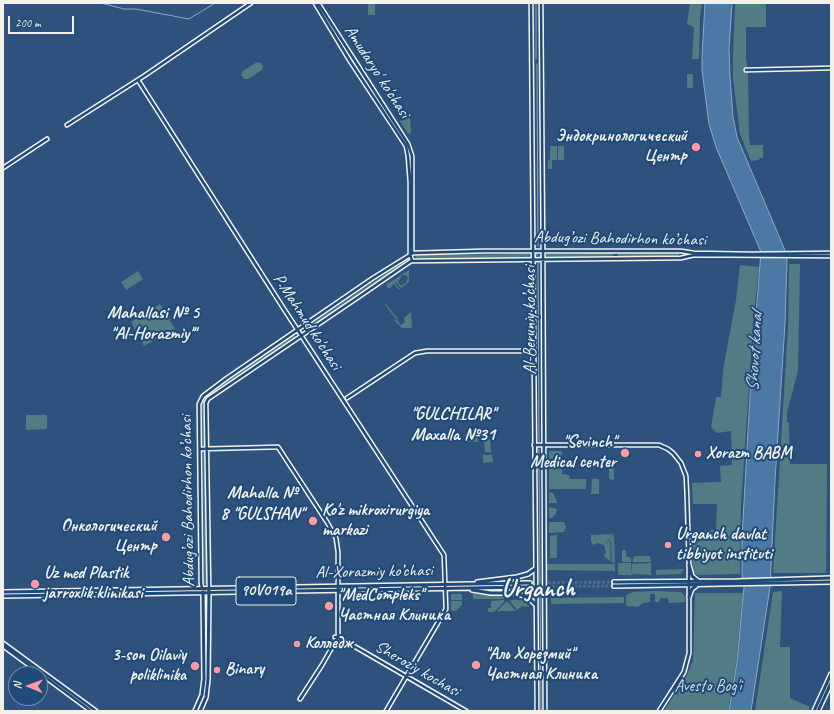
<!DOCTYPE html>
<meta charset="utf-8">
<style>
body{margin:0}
#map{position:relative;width:834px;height:714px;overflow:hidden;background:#2e527d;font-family:Caveat,sans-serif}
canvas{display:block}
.frame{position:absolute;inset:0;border:4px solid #f4f1e8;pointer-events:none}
.north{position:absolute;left:8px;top:666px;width:40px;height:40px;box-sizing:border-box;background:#1f4a7a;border:1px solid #748da6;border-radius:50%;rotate:271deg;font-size:11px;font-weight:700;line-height:16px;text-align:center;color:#f4f1e8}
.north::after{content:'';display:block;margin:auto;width:14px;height:18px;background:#ff9aa2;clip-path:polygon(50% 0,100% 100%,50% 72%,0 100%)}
.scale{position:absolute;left:8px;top:16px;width:66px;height:18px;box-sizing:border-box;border:2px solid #f4f1e8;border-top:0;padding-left:5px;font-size:12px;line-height:14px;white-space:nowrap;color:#f4f1e8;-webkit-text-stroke:3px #1f4a7a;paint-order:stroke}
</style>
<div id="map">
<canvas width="834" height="714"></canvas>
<div class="frame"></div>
<div class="north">N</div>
<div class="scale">200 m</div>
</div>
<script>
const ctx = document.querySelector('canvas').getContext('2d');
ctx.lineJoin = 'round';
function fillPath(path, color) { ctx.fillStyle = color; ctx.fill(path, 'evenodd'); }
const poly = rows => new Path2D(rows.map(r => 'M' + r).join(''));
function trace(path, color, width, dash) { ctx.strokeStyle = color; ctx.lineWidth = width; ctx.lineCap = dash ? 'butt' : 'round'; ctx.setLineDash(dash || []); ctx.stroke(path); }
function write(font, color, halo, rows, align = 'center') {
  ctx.font = font + ' Caveat,sans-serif'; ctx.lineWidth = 4; ctx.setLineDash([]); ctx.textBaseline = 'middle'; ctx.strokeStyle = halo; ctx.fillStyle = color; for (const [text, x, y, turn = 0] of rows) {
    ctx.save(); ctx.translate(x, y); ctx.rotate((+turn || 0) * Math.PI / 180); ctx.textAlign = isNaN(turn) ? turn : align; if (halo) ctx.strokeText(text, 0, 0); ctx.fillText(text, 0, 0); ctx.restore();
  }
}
const green = poly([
 [368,3,375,3,375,15,368,15],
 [690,3,702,3,700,17,699,59,692,59,694,29,692,26,687,24],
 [735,3,766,3,766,27,746,27,746,58,748,75,749,136,750,145,763,145,763,158,760,158,759,160,751,161,740,134,733,79,733,56],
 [257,62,261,63,263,66,262,70,248,79,244,79,241,75,243,71],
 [687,74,693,74,693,88,687,88],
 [410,118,411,133,408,134,400,121],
 [550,146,557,146,557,160,552,160,552,169,548,169,548,161,550,160],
 [558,146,564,146,564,160,558,160],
 [585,253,613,253,613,257,547,257,546,255,547,254],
 [618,253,678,253,679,255,678,257,618,257],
 [530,254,529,257,416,258,415,255],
 [407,259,408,261,306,331,304,329],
 [789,264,800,264,798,371,787,412,787,422,789,423,790,464,827,464,826,573,773,573,788,326],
 [740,265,759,267,754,313,741,504,740,574,698,575,694,573,693,570,691,531,716,530,717,504,693,504,692,483,721,482,720,466,732,465,731,431,717,433,711,427,716,397,721,397,723,370,736,300],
 [409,270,409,282,406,284,408,277,405,275,402,275,398,282,401,286,405,283,406,284,401,288,397,283,394,282,400,289,399,290,394,284,389,289,386,285],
 [138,271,143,279,126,290,121,282],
 [160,304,175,329,144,346,131,322],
 [386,304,398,319,397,320,401,325,405,322,404,318,411,312,412,328,402,328,395,321,396,319,385,305],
 [294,335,296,338,212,395,210,395,210,392],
 [203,401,205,402,204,447,202,446,201,403],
 [26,415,47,415,47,429,26,430],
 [464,435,478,435,478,442,464,442],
 [490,439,491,452,485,452,484,440],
 [203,450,206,451,207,584,204,584],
 [549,451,562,451,562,474,569,475,570,479,586,479,586,489,549,489],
 [483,455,492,455,493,462,483,463],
 [614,461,614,480,609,479,609,462],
 [592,479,599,479,599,494,591,494],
 [549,492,553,493,556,499,557,503,549,503],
 [549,507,557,509,556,513,552,518,549,518],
 [549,522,564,522,566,527,564,532,549,533],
 [613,534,604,545,597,543,593,545,591,542,591,535],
 [614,534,615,562,612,563,611,541,609,539],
 [557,535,557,558,550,558,550,536],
 [609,540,610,541,611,562,604,556,606,552,604,545],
 [622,550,626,550,626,556,631,558,631,562,622,562],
 [635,556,650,556,651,562,633,562,633,558],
 [618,563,631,563,632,575,618,575],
 [651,563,651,575,632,574,632,564],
 [546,564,615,564,615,571,546,570],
 [684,569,681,574,656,575,656,570],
 [653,591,681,592,685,596,685,602,669,603,668,598,660,598,659,602,655,602,655,594,650,594,650,602,643,603,638,607,626,606,626,595,633,592],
 [782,591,780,647,790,647,790,698,810,707,808,711,755,711,773,592],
 [695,593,743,593,736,663,728,711,664,711,687,675,693,661],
 [451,594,462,594,462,600,451,600],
 [473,594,503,596,505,599,473,599],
 [624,597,624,603,551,604,551,598],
 [504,600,504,602,494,612,488,612,488,608,491,608,491,601],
 [510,600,524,600,529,607,522,606,517,610,510,601],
 [451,601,462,601,462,605,456,611,451,611],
 [506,602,508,602,516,611,497,611]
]);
const water = poly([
 [705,3,732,3,729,49,730,77,733,117,737,137,784,248,787,260,785,323,775,481,770,587,751,711,729,711,737,662,744,587,742,574,742,538,751,378,761,252,716,147,709,124,702,70,702,56,705,3]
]);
const stream = poly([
 [101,3,124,9,136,9,189,19,215,3],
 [536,3,536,59],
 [537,64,538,246],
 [537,254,537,256],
 [538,262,539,441],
 [539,449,540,582],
 [540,589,541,711]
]);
const primaryTunnel = poly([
 [530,583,614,582],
 [529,587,614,586]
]);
const secondary = poly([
 [318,3,408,144,412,156,412,253],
 [531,3,537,711],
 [541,3,543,251,545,711],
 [746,70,831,68],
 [138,80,282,306,444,555,446,609,386,711],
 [67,125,144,76,251,3],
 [3,168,47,139],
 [412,260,410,255,413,253,483,251,681,251,694,253,752,254,831,253],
 [347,398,415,353,427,351,532,351],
 [534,445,659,445,668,449,673,453,681,463,686,476,687,497,689,565,689,653,684,672,659,711],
 [200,449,278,447,327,522,336,538,338,552,338,637,322,665,300,699],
 [202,588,201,583,199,404,203,396,227,378,373,278,410,255,410,182,408,156,406,146,350,61,315,3],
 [209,588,206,403,208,399,360,296,411,261,681,258,694,255,831,256],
 [335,637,338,637,366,653,466,711],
 [3,643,96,711],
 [3,646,91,711]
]);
const primary = poly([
 [689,565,692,576,698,581],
 [477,582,517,577,528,574,535,569],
 [614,582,738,581,831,578],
 [614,586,831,582],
 [472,590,491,593,516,593,529,598,535,604],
 [3,592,530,583],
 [3,596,529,587],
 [689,597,692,589,696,586],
 [195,711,202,695,204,679,203,592],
 [200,711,206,697,208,679,209,590],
 [814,711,831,674],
 [818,711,831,683]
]);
const markers = [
 [696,147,5,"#ff9aa2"],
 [625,453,5,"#ff9aa2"],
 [698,454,4,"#ff9aa2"],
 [313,521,5,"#ff9aa2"],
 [166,537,5,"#ff9aa2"],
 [668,545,4,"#ff9aa2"],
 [35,584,5,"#ff9aa2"],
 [329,606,5,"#ff9aa2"],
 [297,644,4,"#ff9aa2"],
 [476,665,5,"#ff9aa2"],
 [195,666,5,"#ff9aa2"],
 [217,670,4,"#ff9aa2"]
];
const shields = [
 [266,591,60]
];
const shieldNames = [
 ["90V019a",266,591]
];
const streetNames = [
 ["Amudaryo' ko'chasi",377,72,57],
 ["Abdug’ozi Bahodirhon ko’chasi",620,239,1],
 ["Al-Beruniy ko’chasi",531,320,-90],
 ["P.Mahmud ko'chasi",307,322,57],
 ["Abdug’ozi Bahodirhon ko’chasi",188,501,-91],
 ["Al-Xorazmiy ko’chasi",374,572,-1],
 ["Sheroziy kochasi",417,669,30]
];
const poiNames = [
 ["Эндокринологический",687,137,"right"],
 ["Центр",687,157,"right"],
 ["\"Sevinch\"",616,443,"right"],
 ["Medical center",616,463,"right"],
 ["Xorazm BABM",706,454],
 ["Ko'z mikroxirurgiya",322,511],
 ["markazi",322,531],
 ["Онкологический",157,527,"right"],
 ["Центр",157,547,"right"],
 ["Urganch davlat",676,535],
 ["tibbiyot instituti",676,555],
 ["Uz med Plastik",44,574],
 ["jarroxlik klinikasi",44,594],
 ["\"MedCompleks\"",338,596],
 ["Частная Клиника",338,616],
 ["Колледж",305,644],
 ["\"Аль Хорезмий\"",485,655],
 ["Частная Клиника",485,675],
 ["3-son Oilaviy",186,656,"right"],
 ["poliklinika",186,676,"right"],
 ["Binary",225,670]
];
const parkNames = [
 ["Avesto Bog'i",708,687]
];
const neighbourhoodNames = [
 ["Mahallasi № 5",153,313],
 ["\"Аl-Horazmiy'\"",153,334],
 ["\"GULCHILAR\"",453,414],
 ["Maxalla №31",453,435],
 ["Mahalla №",262,493],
 ["8 \"GULSHAN\"",262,514]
];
const waterNames = [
 ["Shovot kanal",755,352,-87]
];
const townNames = [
 ["Urganch",538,589]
];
fillPath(green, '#517c84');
fillPath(water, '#4c78a6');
trace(water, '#8fa8c0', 1);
trace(stream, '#8fa8c0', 1);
trace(primaryTunnel, '#4c6a8d', 3, [3, 1.5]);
trace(secondary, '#f4f1e8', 5.5);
trace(primary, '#f4f1e8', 6);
trace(secondary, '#1f4a7a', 2.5);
trace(primary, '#1f4a7a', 3);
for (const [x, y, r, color] of markers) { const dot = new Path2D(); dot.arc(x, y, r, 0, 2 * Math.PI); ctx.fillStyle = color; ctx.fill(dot); trace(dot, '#1f4a7a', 1.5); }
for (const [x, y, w] of shields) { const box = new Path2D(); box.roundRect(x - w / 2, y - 14, w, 28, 3); ctx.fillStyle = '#1f4a7a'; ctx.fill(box); trace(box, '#f4f1e8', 1); }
write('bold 16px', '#f4f1e8', null, shieldNames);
write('17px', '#f4f1e8', '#1f4a7a', streetNames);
write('bold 17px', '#f4f1e8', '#1f4a7a', poiNames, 'left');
write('17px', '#dcdfd9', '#1f4a7a', parkNames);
write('bold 18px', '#f4f1e8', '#1f4a7a', neighbourhoodNames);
write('italic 18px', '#dbdfde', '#1f4a7a', waterNames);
write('bold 25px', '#f4f1e8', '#1f4a7a', townNames);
</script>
